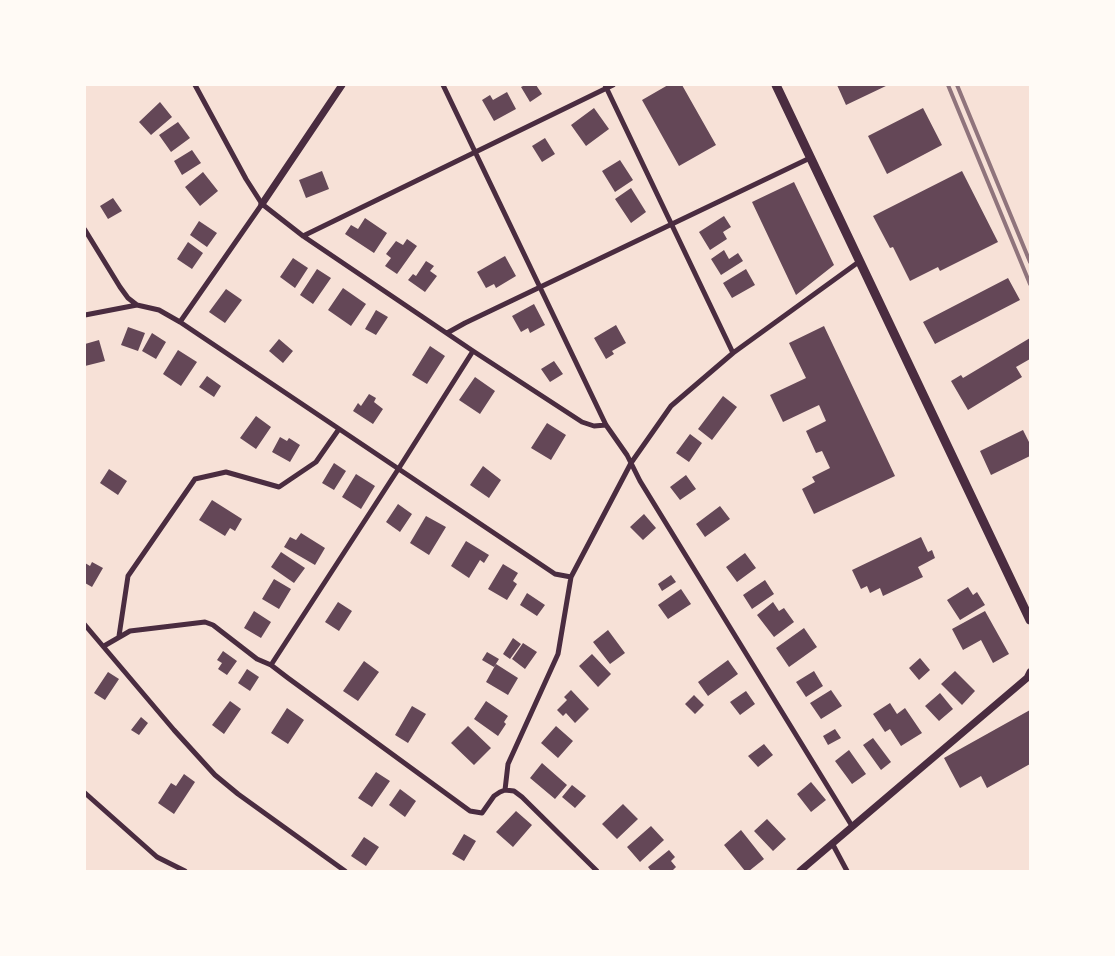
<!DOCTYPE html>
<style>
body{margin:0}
#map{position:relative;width:1115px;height:956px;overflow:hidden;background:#f7e1d7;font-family:Montserrat,sans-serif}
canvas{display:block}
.frame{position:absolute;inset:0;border:86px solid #fffaf5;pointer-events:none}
</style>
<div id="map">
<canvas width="1115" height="956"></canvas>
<div class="frame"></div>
</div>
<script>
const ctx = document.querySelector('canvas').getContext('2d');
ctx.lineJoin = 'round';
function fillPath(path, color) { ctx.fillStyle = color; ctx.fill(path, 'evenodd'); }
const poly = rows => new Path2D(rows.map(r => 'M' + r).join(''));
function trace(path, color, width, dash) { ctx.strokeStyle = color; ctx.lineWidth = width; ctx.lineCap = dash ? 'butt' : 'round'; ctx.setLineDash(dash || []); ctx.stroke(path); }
const building = poly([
 [525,85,536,85,542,94,530,102,521,87],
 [668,85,682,85,716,145,679,166,642,100],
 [837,85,888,85,846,105],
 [507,92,516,109,494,121,482,100,490,95,493,100],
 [160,102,172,117,151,135,139,122],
 [594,108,609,129,586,146,571,125],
 [923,108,942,145,887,174,868,136],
 [178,122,190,138,171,152,159,135],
 [545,138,555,154,542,162,532,146],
 [192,150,201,163,182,175,174,161],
 [620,160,633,180,615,192,602,171],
 [322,171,329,189,306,198,299,180],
 [962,171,998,242,940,271,938,267,910,281,893,247,890,248,873,216],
 [203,172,218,191,200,206,185,187],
 [794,182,834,265,796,295,752,202],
 [631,188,646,212,631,223,615,199],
 [113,198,122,211,108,219,100,206],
 [724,216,731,227,723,232,727,239,710,250,699,232],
 [365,218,387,233,374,253,345,234,351,225,358,229],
 [199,221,217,233,207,247,190,235],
 [407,239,417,246,397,274,385,266,391,258,386,254,396,241,403,245],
 [188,242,203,253,192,269,177,259],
 [724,250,729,259,738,253,743,261,721,275,711,259],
 [505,256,516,276,496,288,494,284,486,288,477,272],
 [293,258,308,268,295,288,280,277],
 [426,261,434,266,430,271,437,276,425,292,408,280,413,274,416,276],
 [317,269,331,278,313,304,300,295],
 [746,269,755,285,732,298,723,283],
 [1008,278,1020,300,935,344,923,322],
 [343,288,366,304,351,326,328,310],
 [226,289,242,300,225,323,209,312],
 [534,304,545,325,530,333,528,328,521,332,512,316],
 [376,310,388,317,376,335,365,329],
 [616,325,626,343,612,351,614,354,606,359,594,338],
 [824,326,895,476,814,514,802,489,815,482,812,477,830,468,822,451,816,453,806,431,826,421,819,405,783,422,770,395,806,378,789,343],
 [128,327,145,333,138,351,121,345],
 [152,333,166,342,156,359,142,351],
 [1030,338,1030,359,1016,367,1022,377,968,410,951,381,961,375,963,378],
 [279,339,293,351,283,363,269,351],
 [99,340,105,361,85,366,85,344],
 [430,346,445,356,427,384,412,375],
 [178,350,197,362,181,386,163,374],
 [554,361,563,374,550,382,541,369],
 [207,376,221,386,214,397,199,387],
 [475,377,495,391,480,414,459,400],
 [369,394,376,398,374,402,383,409,373,424,353,411,358,403,361,406],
 [723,396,737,407,712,440,698,429],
 [256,416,271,427,256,449,240,438],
 [547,423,566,435,551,460,531,448],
 [1023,430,1030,444,1030,456,991,475,980,451],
 [690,434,702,443,689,462,676,453],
 [280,437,287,441,289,438,300,445,290,462,272,452],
 [334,463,346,471,334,490,322,483],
 [483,466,501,480,489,498,470,485],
 [109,469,127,481,118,495,100,483],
 [356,474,375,486,361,509,342,497],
 [686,475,696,489,680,500,670,487],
 [212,500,242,519,235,531,230,528,225,536,199,520],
 [398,504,412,514,400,532,386,522],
 [720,506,730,519,705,537,696,524],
 [644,514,656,528,643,540,630,527],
 [426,516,446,527,429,555,410,543],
 [301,533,325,548,315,565,284,547,290,537,296,540],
 [921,537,928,552,932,550,935,558,918,567,923,577,883,596,880,588,870,593,867,586,861,589,852,570],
 [466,541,489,555,484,563,480,560,469,578,451,566],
 [281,552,305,568,294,583,271,567],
 [745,553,756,568,737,582,726,567],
 [92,562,103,568,92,587,85,583,85,563,90,566],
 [503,564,518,573,513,581,517,584,507,600,488,589],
 [671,575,676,582,662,591,658,584],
 [274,579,291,589,279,609,262,599],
 [765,580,774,594,752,609,743,595],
 [968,587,973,595,977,592,985,605,960,620,947,600],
 [681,589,691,604,668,619,658,605],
 [527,593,545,605,537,616,520,605],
 [338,602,352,611,339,631,325,622],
 [773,602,779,611,784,608,794,622,774,637,757,615],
 [254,611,271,622,261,638,244,628],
 [985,611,1009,654,993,663,981,640,963,650,952,629],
 [804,628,817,647,789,667,776,648],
 [608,630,625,653,610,664,593,642],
 [513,638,521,644,510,659,503,654],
 [523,643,537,652,525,669,512,659],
 [223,651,237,661,227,675,218,669,222,663,217,660],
 [487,652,499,659,494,667,482,660],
 [592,654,611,674,598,687,579,666],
 [920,658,930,670,919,680,909,668],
 [728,660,738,674,708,696,698,682],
 [364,661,379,672,358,701,343,691],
 [496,664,518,678,508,695,486,682],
 [247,669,259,677,250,691,238,683],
 [814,671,823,686,806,697,796,682],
 [955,671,975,691,962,705,941,684],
 [108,672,119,679,105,700,94,693],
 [571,690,589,709,575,723,566,713,563,716,557,710,567,700,564,697],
 [831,690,842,706,821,719,810,703],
 [746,691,755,704,740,715,730,702],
 [940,693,953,709,939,721,925,706],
 [694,695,704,705,695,714,685,704],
 [230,701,241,709,224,734,212,725],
 [486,701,508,716,504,722,506,724,498,736,474,719],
 [890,703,897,714,905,708,922,733,901,746,890,729,885,732,873,714],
 [412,706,426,714,408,743,395,735],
 [287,708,304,720,288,744,271,733],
 [1030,710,1030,764,987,788,981,776,960,788,944,758],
 [141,717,148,723,139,735,131,730],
 [468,726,491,748,474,765,451,743],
 [556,726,573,741,558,758,541,743],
 [835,729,841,738,828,745,823,736],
 [873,738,891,762,881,770,863,745],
 [764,744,773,755,758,767,748,756],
 [849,750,866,774,852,784,835,761],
 [542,763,567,785,555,799,530,778],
 [376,772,390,781,372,807,358,798],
 [184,774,195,782,174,814,158,803,171,783,176,786],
 [811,782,826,800,811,812,797,794],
 [572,785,586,796,575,808,562,797],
 [400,789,416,801,405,817,389,805],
 [623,804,638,819,617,839,602,824],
 [516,811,532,825,513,847,496,832],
 [767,819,786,839,773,851,754,831],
 [651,826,664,840,640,862,627,847],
 [741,830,764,859,749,871,745,871,724,845],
 [464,834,476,841,464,861,452,854],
 [364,837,379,847,366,866,351,856],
 [669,850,675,857,671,861,676,867,672,871,651,871,648,867]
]);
const minor = poly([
 [195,85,246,179,262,204,303,236,473,351,582,422,594,426,606,425],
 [443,85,606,425,627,455,640,481,852,826],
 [605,85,733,353],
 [85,230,120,287,128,298,137,305,159,310,180,322,555,574,571,577],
 [303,236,613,85],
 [85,315,137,305],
 [180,322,262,204],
 [447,333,465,323,810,158],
 [85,625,174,730,215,775,238,794,345,871],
 [119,636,128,576,195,479,226,472,279,487,316,462,339,429],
 [104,646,130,631,205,622,213,625,257,659,271,665,288,678,470,811,482,813,494,796,500,792,505,790,514,791,522,797,597,871],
 [271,665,399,468,473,351],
 [505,790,508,764,558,654,571,577,631,463,671,406,733,353,860,261],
 [85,793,157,857,185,871],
 [832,843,847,871]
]);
const tertiary = poly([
 [262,204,342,85],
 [800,871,1027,678,1030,672]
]);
const primary = poly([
 [776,85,1030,620]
]);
const rail = poly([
 [948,85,1030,284],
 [957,85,1030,262]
]);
fillPath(building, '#644757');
trace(minor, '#4a2c40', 5);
trace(tertiary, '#4a2c40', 7);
trace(primary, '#4a2c40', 9);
trace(rail, '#8f747c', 4);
</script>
